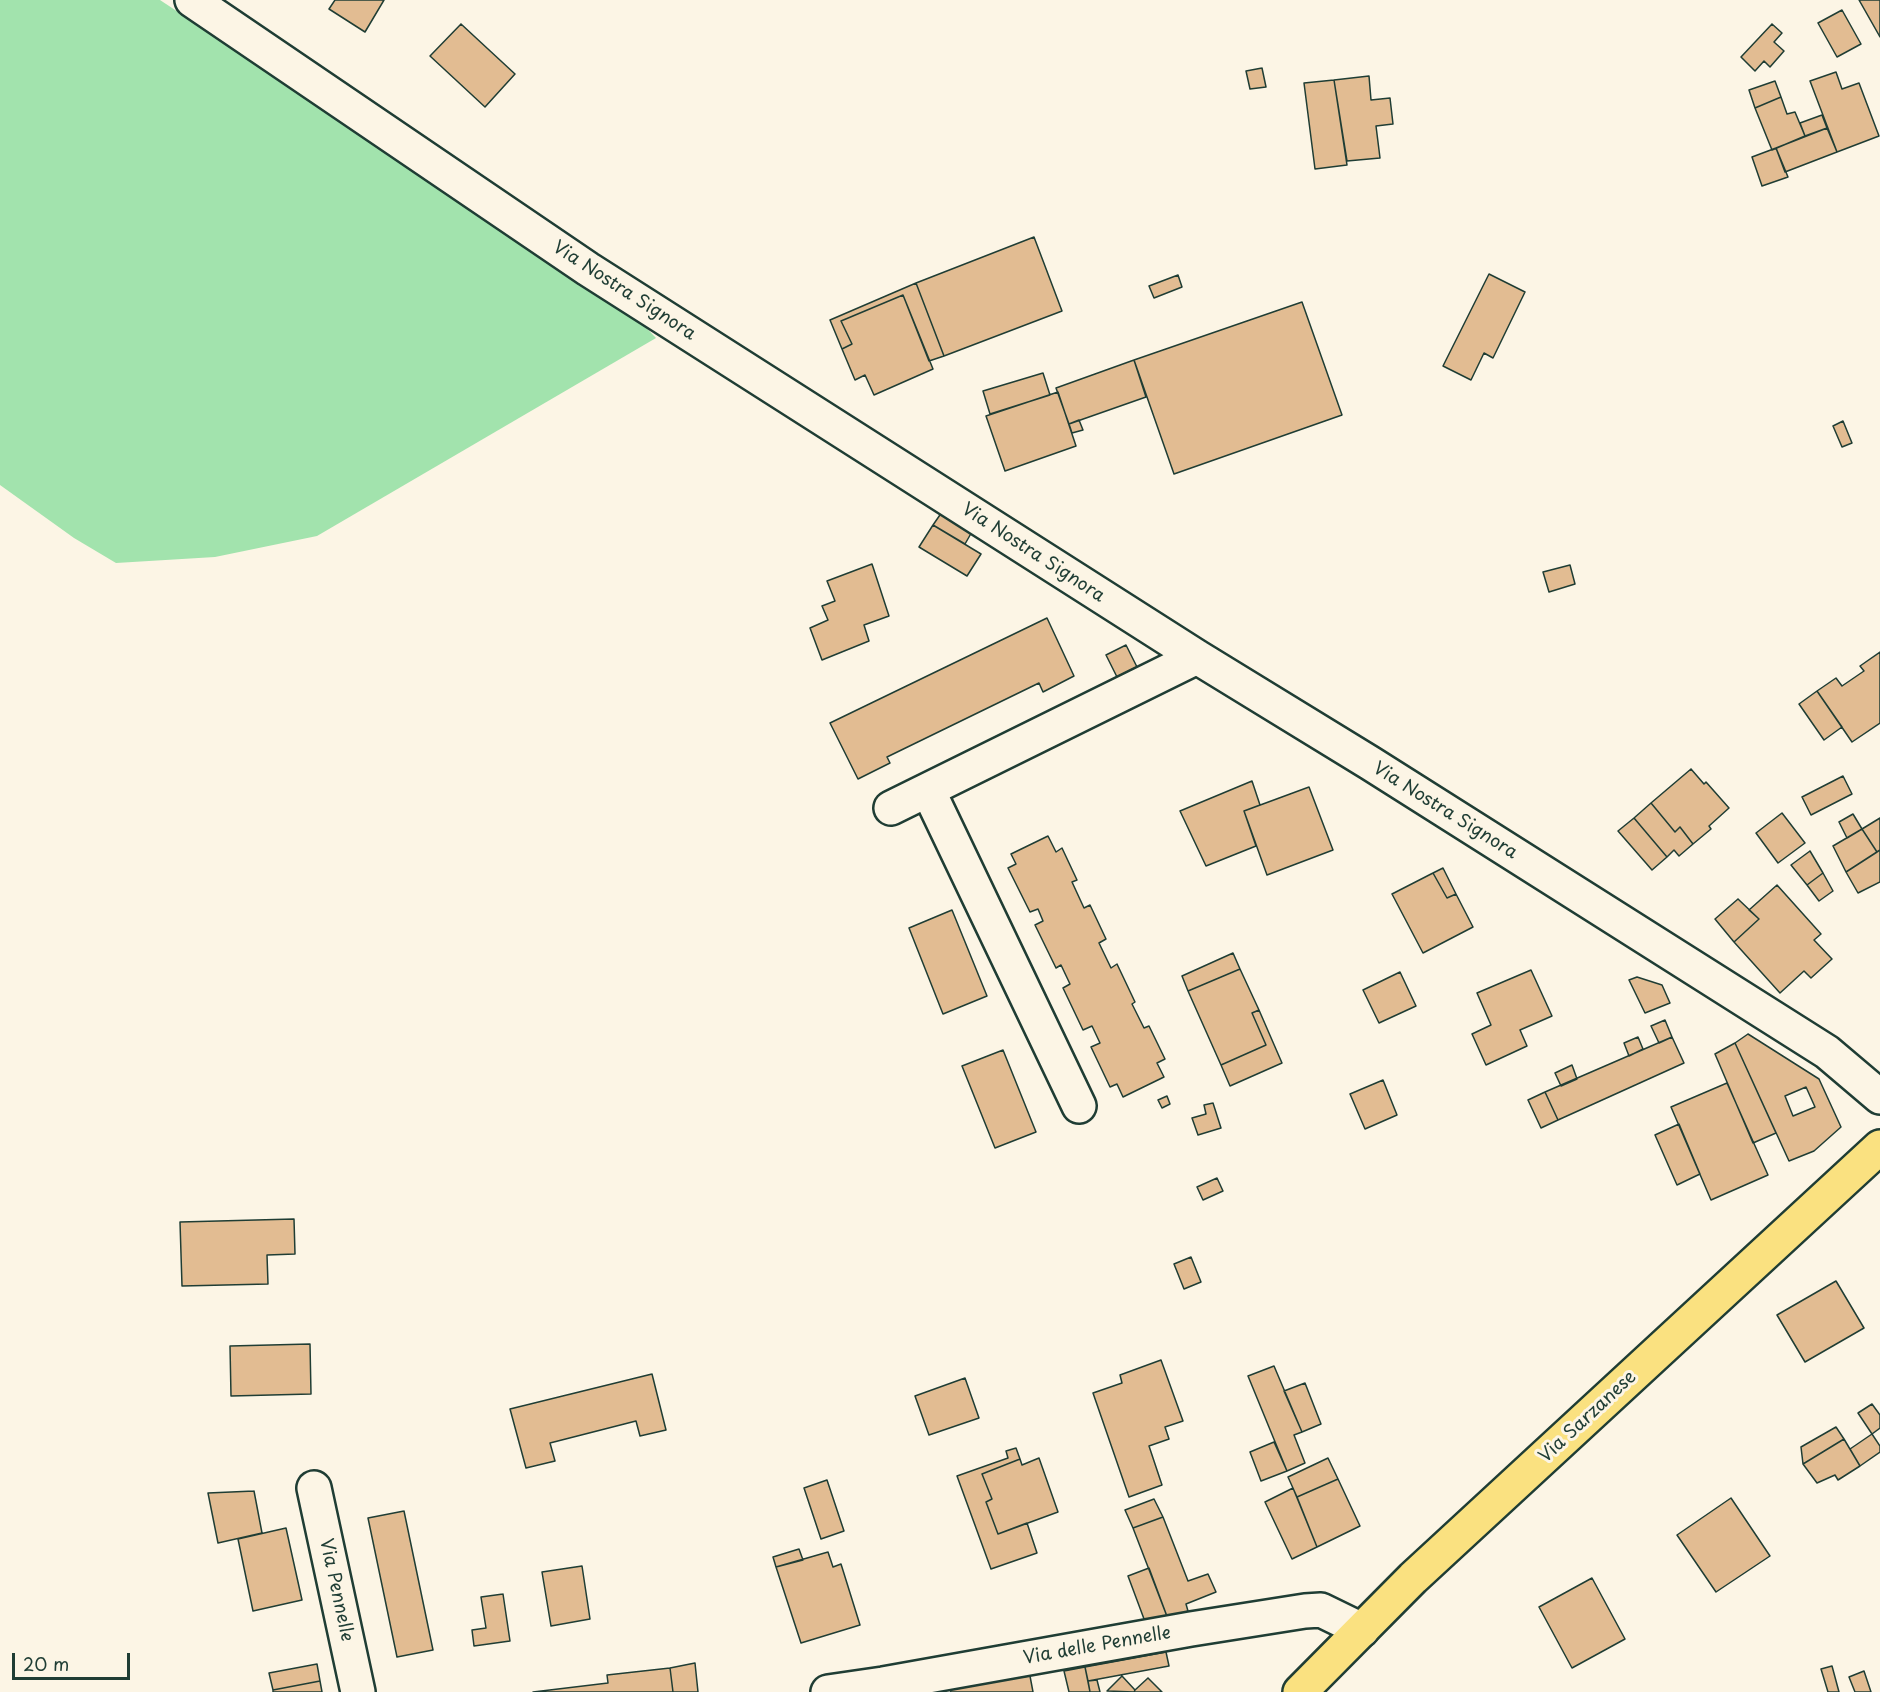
<!DOCTYPE html>
<style>
body{margin:0}
#map{position:relative;width:1880px;height:1692px;overflow:hidden;background:#fcf5e5;font-family:"Playpen Sans",sans-serif}
canvas{display:block}
.scale{position:absolute;left:12px;top:1653px;width:118px;height:27px;box-sizing:border-box;border:3px solid #1f3d34;border-top:0;padding-left:8px;font-size:18px;line-height:21px;white-space:nowrap;color:#1f3d34;-webkit-text-stroke:4px #fcf5e5;paint-order:stroke}
</style>
<div id="map">
<canvas width="1880" height="1692"></canvas>
<div class="scale">20 m</div>
</div>
<script>
const ctx = document.querySelector('canvas').getContext('2d');
ctx.lineJoin = 'round';
function fillPath(path, color) { ctx.fillStyle = color; ctx.fill(path, 'evenodd'); }
const poly = rows => new Path2D(rows.map(r => 'M' + r).join(''));
function trace(path, color, width, dash) { ctx.strokeStyle = color; ctx.lineWidth = width; ctx.lineCap = dash ? 'butt' : 'round'; ctx.setLineDash(dash || []); ctx.stroke(path); }
function write(font, color, halo, rows, align = 'center') {
  ctx.font = font + ' "Playpen Sans",sans-serif'; ctx.lineWidth = 6; ctx.setLineDash([]); ctx.textBaseline = 'middle'; ctx.strokeStyle = halo; ctx.fillStyle = color; for (const [text, x, y, turn = 0] of rows) {
    ctx.save(); ctx.translate(x, y); ctx.rotate((+turn || 0) * Math.PI / 180); ctx.textAlign = isNaN(turn) ? turn : align; if (halo) ctx.strokeText(text, 0, 0); ctx.fillText(text, 0, 0); ctx.restore();
  }
}
const green = poly([
 [0,0,160,0,483,214,637,318,656,338,317,536,215,557,116,563,74,538,0,485]
]);
const building = poly([
 [335,0,384,0,365,32,329,9,335,0],
 [1859,0,1880,0,1880,37,1859,0],
 [1842,10,1861,44,1837,57,1818,23,1842,10],
 [461,24,515,74,485,107,430,56,461,24],
 [1772,24,1782,33,1774,42,1784,51,1770,67,1764,61,1755,71,1741,57,1772,24],
 [1262,68,1266,87,1250,89,1246,71,1262,68],
 [1836,72,1842,89,1859,83,1879,136,1837,152,1810,81,1836,72],
 [1369,76,1371,100,1390,98,1393,124,1376,126,1380,158,1347,161,1334,80,1369,76],
 [1334,80,1347,165,1315,169,1304,83,1334,80],
 [1775,81,1781,97,1755,108,1749,90,1775,81],
 [1781,97,1787,114,1795,112,1805,136,1772,150,1755,108,1781,97],
 [1822,115,1827,128,1805,136,1800,123,1822,115],
 [1827,128,1837,152,1785,172,1776,148,1827,128],
 [1776,148,1788,177,1762,186,1752,157,1776,148],
 [1034,237,1062,311,944,356,916,283,1034,237],
 [1489,274,1525,292,1493,358,1484,353,1471,380,1443,366,1489,274],
 [1178,275,1182,287,1154,298,1149,286,1178,275],
 [916,283,944,356,929,361,903,295,841,321,852,344,842,349,830,320,916,283],
 [903,295,933,369,874,395,865,375,855,380,842,349,852,344,841,321,903,295],
 [1302,302,1342,415,1174,474,1134,360,1302,302],
 [1134,360,1146,397,1069,424,1056,388,1134,360],
 [1043,373,1050,395,990,414,983,391,1043,373],
 [1058,392,1076,446,1005,471,986,416,1058,392],
 [1079,420,1083,430,1072,433,1069,424,1079,420],
 [1843,421,1852,443,1842,447,1833,426,1843,421],
 [942,512,973,530,965,544,933,525,942,512],
 [933,525,981,554,967,576,919,547,933,525],
 [872,564,889,616,864,625,869,641,822,660,810,628,828,620,822,606,835,601,827,581,872,564],
 [1570,565,1575,584,1549,592,1543,572,1570,565],
 [1047,618,1074,676,1043,692,1039,683,887,757,890,763,858,779,830,723,1047,618],
 [1126,645,1137,667,1117,677,1106,655,1126,645],
 [1880,652,1880,723,1852,742,1817,691,1836,678,1842,686,1864,671,1860,666,1880,652],
 [1817,691,1842,727,1824,740,1799,704,1817,691],
 [1691,769,1704,784,1706,782,1729,808,1709,826,1711,829,1693,844,1680,827,1675,832,1651,803,1691,769],
 [1843,776,1852,794,1811,815,1802,797,1843,776],
 [1252,781,1260,805,1244,811,1256,846,1206,866,1180,811,1252,781],
 [1309,787,1333,850,1267,875,1244,811,1309,787],
 [1651,803,1675,832,1680,827,1693,844,1679,856,1674,850,1667,857,1634,818,1651,803],
 [1782,813,1805,843,1778,863,1756,833,1782,813],
 [1853,814,1862,829,1847,838,1839,822,1853,814],
 [1634,818,1667,857,1652,870,1618,831,1634,818],
 [1880,818,1880,850,1877,852,1862,829,1880,818],
 [1862,829,1877,852,1846,872,1833,846,1862,829],
 [1048,836,1056,852,1062,848,1077,880,1072,882,1084,908,1090,905,1106,939,1099,943,1111,968,1117,964,1135,1002,1132,1004,1144,1028,1149,1026,1165,1059,1157,1063,1164,1077,1123,1097,1117,1084,1110,1087,1091,1047,1100,1043,1092,1026,1083,1030,1063,988,1070,984,1061,965,1056,968,1035,925,1043,921,1038,909,1030,912,1008,868,1016,864,1011,854,1048,836],
 [1880,850,1880,882,1858,893,1846,872,1880,850],
 [1810,851,1823,873,1807,885,1791,865,1810,851],
 [1443,868,1456,894,1447,898,1433,873,1443,868],
 [1433,873,1447,898,1456,894,1473,927,1423,953,1392,894,1433,873],
 [1823,873,1833,891,1819,901,1807,885,1823,873],
 [1777,885,1821,934,1814,940,1832,959,1811,978,1804,971,1780,993,1734,942,1759,919,1749,910,1777,885],
 [1738,899,1759,919,1734,942,1715,919,1738,899],
 [952,910,987,996,943,1014,909,928,952,910],
 [1233,953,1240,969,1188,991,1182,976,1233,953],
 [1240,969,1259,1010,1252,1013,1266,1045,1221,1065,1188,991,1240,969],
 [1531,970,1552,1016,1520,1030,1527,1046,1486,1065,1472,1034,1491,1025,1477,993,1531,970],
 [1400,972,1416,1006,1379,1023,1363,990,1400,972],
 [1637,977,1662,985,1670,1003,1645,1013,1629,980,1637,977],
 [1259,1010,1282,1063,1230,1086,1221,1065,1266,1045,1252,1013,1259,1010],
 [1665,1020,1672,1037,1659,1043,1651,1026,1665,1020],
 [1748,1034,1819,1079,1841,1127,1814,1151,1789,1161,1735,1043,1748,1034],
 [1806,1087,1815,1107,1793,1116,1785,1096,1806,1087],
 [1638,1037,1643,1049,1629,1056,1624,1043,1638,1037],
 [1672,1037,1684,1063,1558,1120,1545,1092,1672,1037],
 [1735,1043,1776,1133,1753,1143,1715,1054,1735,1043],
 [1003,1050,1036,1132,995,1148,962,1066,1003,1050],
 [1572,1065,1577,1079,1561,1086,1555,1073,1572,1065],
 [1383,1080,1397,1115,1365,1129,1350,1094,1383,1080],
 [1727,1083,1768,1175,1711,1200,1671,1107,1727,1083],
 [1545,1092,1558,1120,1541,1128,1528,1100,1545,1092],
 [1167,1096,1170,1104,1162,1108,1158,1100,1167,1096],
 [1213,1103,1221,1128,1198,1135,1192,1118,1206,1114,1204,1105,1213,1103],
 [1679,1124,1700,1174,1677,1185,1655,1135,1679,1124],
 [1217,1178,1223,1191,1203,1200,1197,1187,1217,1178],
 [294,1219,295,1254,267,1255,268,1284,182,1286,180,1222,294,1219],
 [1191,1257,1201,1282,1184,1289,1174,1264,1191,1257],
 [1836,1281,1864,1328,1805,1362,1777,1315,1836,1281],
 [310,1344,311,1394,231,1396,230,1346,310,1344],
 [1161,1360,1183,1421,1165,1427,1169,1439,1149,1446,1162,1485,1129,1497,1093,1393,1122,1383,1120,1375,1161,1360],
 [1274,1366,1302,1432,1294,1435,1305,1463,1287,1471,1248,1376,1274,1366],
 [652,1374,666,1430,640,1436,636,1421,550,1443,555,1461,526,1468,510,1409,652,1374],
 [965,1378,979,1418,929,1435,915,1396,965,1378],
 [1305,1383,1321,1424,1302,1432,1284,1391,1305,1383],
 [1872,1404,1880,1415,1880,1428,1872,1434,1858,1413,1872,1404],
 [1836,1427,1844,1439,1803,1464,1801,1447,1836,1427],
 [1872,1434,1880,1446,1880,1452,1860,1466,1850,1449,1872,1434],
 [1844,1439,1860,1466,1838,1480,1835,1475,1817,1483,1803,1464,1844,1439],
 [1274,1442,1287,1471,1261,1481,1250,1452,1274,1442],
 [1016,1448,1020,1459,982,1474,992,1499,986,1502,998,1534,1027,1523,1037,1553,991,1569,957,1476,1008,1458,1006,1451,1016,1448],
 [1039,1458,1058,1512,998,1534,986,1502,992,1499,982,1474,1020,1459,1022,1465,1039,1458],
 [1328,1458,1338,1479,1297,1497,1288,1477,1328,1458],
 [1338,1479,1360,1526,1317,1547,1297,1497,1338,1479],
 [827,1480,844,1531,821,1539,804,1488,827,1480],
 [1293,1488,1317,1547,1292,1559,1265,1502,1293,1488],
 [254,1491,262,1533,218,1543,208,1493,254,1491],
 [1731,1498,1770,1556,1716,1592,1677,1535,1731,1498],
 [1154,1499,1163,1517,1133,1528,1125,1510,1154,1499],
 [404,1511,433,1650,397,1657,368,1518,404,1511],
 [1163,1517,1188,1581,1208,1574,1216,1592,1186,1604,1188,1611,1168,1619,1133,1528,1163,1517],
 [286,1528,302,1600,253,1611,238,1539,286,1528],
 [799,1549,803,1560,776,1567,773,1557,799,1549],
 [828,1552,833,1567,841,1564,860,1625,801,1643,776,1567,828,1552],
 [582,1566,590,1619,551,1626,542,1572,582,1566],
 [1149,1568,1168,1619,1147,1627,1128,1576,1149,1568],
 [1592,1578,1625,1639,1572,1668,1539,1607,1592,1578],
 [503,1594,510,1641,474,1646,472,1630,486,1628,481,1597,503,1594],
 [1166,1652,1169,1666,1088,1681,1085,1667,1166,1652],
 [695,1663,698,1692,673,1692,670,1668,695,1663],
 [317,1664,320,1681,273,1690,269,1673,317,1664],
 [1832,1666,1839,1692,1828,1692,1821,1669,1832,1666],
 [1085,1667,1090,1692,1069,1692,1064,1671,1085,1667],
 [670,1668,673,1692,533,1692,608,1683,607,1675,670,1668],
 [1864,1671,1871,1692,1855,1692,1849,1677,1864,1671],
 [1030,1676,1033,1692,951,1692,950,1690,989,1677,990,1680,1030,1676],
 [1122,1676,1135,1690,1134,1692,1107,1691,1122,1676],
 [1148,1678,1162,1692,1134,1692,1135,1690,1148,1678],
 [1097,1680,1100,1692,1090,1692,1088,1681,1097,1680],
 [320,1681,322,1692,273,1692,273,1690,320,1681]
]);
const minor = poly([
 [192,0,588,269,1197,657,1370,763,1827,1052,1880,1097],
 [928,790,1079,1106],
 [891,808,1197,657],
 [314,1488,358,1692],
 [828,1692,883,1684,1191,1629,1305,1611,1321,1610,1362,1630]
]);
const primary = poly([
 [1300,1692,1413,1578,1880,1147]
]);
const streetNames = [
 ["Via Nostra Signora",624,291,33],
 ["Via Nostra Signora",1033,553,33],
 ["Via Nostra Signora",1445,811,32],
 ["Via Sarzanese",1588,1417,-43],
 ["Via Pennelle",336,1590,78],
 ["Via delle Pennelle",1097,1646,-10]
];
fillPath(green, '#a2e3ad');
fillPath(building, '#e2bc92');
trace(building, '#1f3d34', 1.5);
trace(minor, '#1f3d34', 38);
trace(primary, '#1f3d34', 38);
trace(minor, '#fcf5e5', 33);
trace(primary, '#fae180', 33);
write('18px', '#1f3d34', '#fcf5e5', streetNames);
</script>
